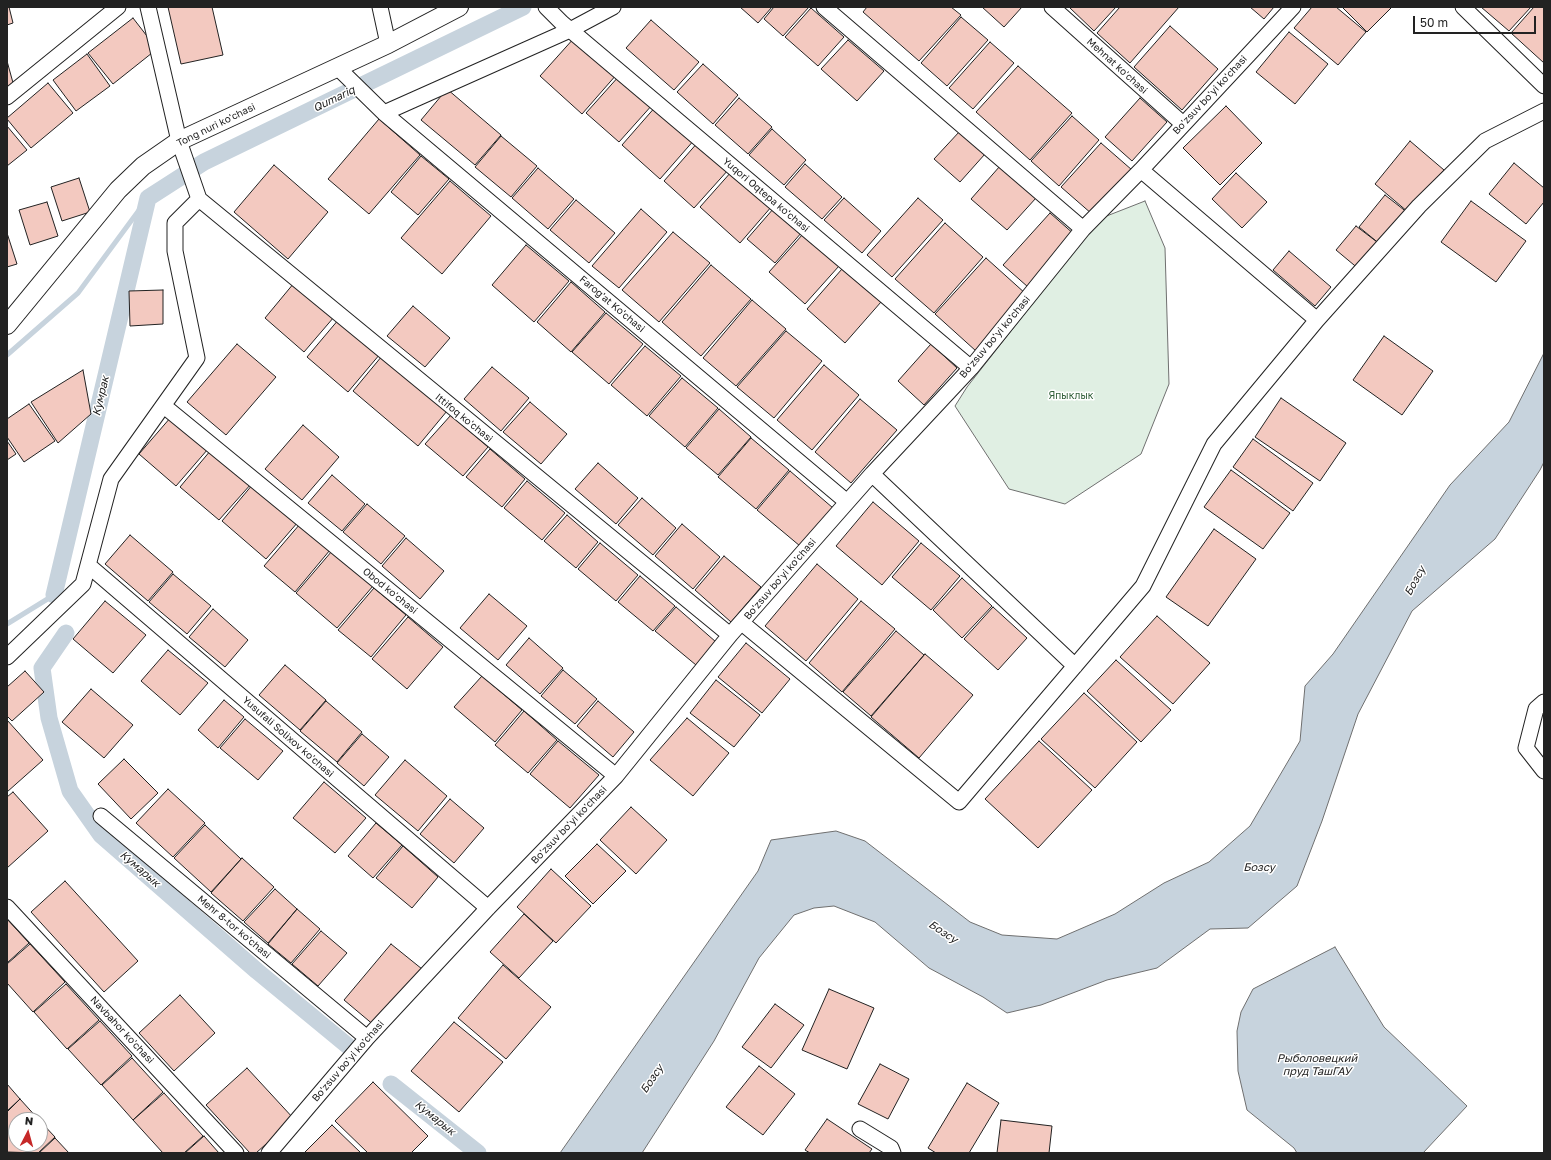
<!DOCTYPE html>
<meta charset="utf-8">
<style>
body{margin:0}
#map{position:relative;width:1551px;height:1160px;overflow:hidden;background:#fff;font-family:"Golos Text",sans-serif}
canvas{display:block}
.frame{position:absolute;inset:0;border:8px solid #222;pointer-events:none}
.north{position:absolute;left:8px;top:1112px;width:40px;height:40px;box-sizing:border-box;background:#fff;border:1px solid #a7a7a7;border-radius:50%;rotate:6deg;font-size:11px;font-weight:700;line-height:16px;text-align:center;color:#222}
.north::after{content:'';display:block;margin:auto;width:14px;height:18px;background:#c62828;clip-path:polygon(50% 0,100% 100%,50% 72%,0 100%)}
.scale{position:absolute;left:1413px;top:16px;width:123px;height:18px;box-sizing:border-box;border:2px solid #222;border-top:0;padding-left:5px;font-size:12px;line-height:14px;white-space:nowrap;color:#222;-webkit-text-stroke:3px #fff;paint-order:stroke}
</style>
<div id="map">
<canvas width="1551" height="1160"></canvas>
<div class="frame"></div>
<div class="north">N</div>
<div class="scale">50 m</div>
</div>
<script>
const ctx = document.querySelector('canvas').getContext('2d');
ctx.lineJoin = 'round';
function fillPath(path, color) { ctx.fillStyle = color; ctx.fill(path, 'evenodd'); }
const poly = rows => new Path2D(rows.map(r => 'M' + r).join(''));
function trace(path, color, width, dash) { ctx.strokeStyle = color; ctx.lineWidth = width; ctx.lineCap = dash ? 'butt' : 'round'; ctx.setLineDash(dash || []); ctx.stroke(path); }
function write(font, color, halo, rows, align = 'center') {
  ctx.font = font + ' "Golos Text",sans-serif'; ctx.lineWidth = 3; ctx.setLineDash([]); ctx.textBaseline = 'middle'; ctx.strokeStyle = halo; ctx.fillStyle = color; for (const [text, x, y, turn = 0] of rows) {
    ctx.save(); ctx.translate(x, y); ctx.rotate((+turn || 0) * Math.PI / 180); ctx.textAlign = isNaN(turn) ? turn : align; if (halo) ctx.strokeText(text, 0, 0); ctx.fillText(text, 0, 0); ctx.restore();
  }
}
const green = poly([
 [1145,201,1165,248,1169,384,1141,454,1065,504,1009,489,955,406,967,387,1099,219,1145,201]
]);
const water = poly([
 [1544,353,1544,462,1540,470,1495,539,1412,611,1358,714,1322,821,1297,886,1248,928,1210,929,1157,968,1107,980,1041,1005,1007,1013,983,997,929,968,875,922,834,906,814,908,794,915,759,958,714,1041,642,1153,560,1153,758,871,771,840,836,831,865,841,970,922,1002,935,1057,939,1115,914,1164,883,1209,862,1250,826,1300,741,1305,686,1333,654,1450,485,1509,422,1544,353],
 [1335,947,1384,1027,1467,1106,1423,1153,1297,1153,1294,1148,1247,1110,1238,1071,1237,1031,1241,1012,1253,989,1335,947]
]);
const stream = poly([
 [7,355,78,293,148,198],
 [7,624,54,595]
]);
const canal = poly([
 [54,595,148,198,204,162,523,7],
 [66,633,42,668,49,718,70,791,101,835,257,971,348,1046],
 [391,1084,478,1153]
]);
const building = poly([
 [7,7,9,7,13,23,7,25,7,7],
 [168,7,212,7,223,55,181,64,168,7],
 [740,7,772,7,758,23,740,7],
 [774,7,809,7,783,36,764,19,774,7],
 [867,7,951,7,961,15,919,61,863,12,867,7],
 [982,7,1022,7,1004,27,982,7],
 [1069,7,1116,7,1094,31,1069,7],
 [1120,7,1179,7,1130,63,1097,33,1120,7],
 [1250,7,1274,7,1264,19,1250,7],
 [1312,7,1336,7,1366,32,1338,65,1294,28,1312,7],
 [1342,7,1392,7,1367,32,1342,7],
 [1481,7,1531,7,1509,31,1481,7],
 [1534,7,1544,7,1544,63,1511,33,1534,7],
 [811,8,844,37,818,66,785,37,811,8],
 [961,17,988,40,947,86,921,63,961,17],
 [133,18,157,49,113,84,88,53,133,18],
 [651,20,699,62,674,90,626,48,651,20],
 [1170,26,1218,69,1182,110,1134,67,1170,26],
 [1289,32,1328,64,1295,104,1256,72,1289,32],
 [575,37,617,74,582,114,540,76,575,37],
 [848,40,884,71,857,101,821,69,848,40],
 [990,42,1014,63,973,109,949,88,990,42],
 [87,54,110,86,76,111,53,80,87,54],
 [7,61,15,90,7,92,7,61],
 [703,64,738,95,713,124,677,92,703,64],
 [1018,66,1072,113,1030,160,976,112,1018,66],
 [620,75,653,104,619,142,586,113,620,75],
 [48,83,73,113,31,148,7,119,7,118,48,83],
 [447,89,501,135,475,165,421,120,447,89],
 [739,98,772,127,748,154,715,125,739,98],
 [1140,98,1167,122,1132,161,1105,137,1140,98],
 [657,105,695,139,660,179,622,145,657,105],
 [1226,106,1262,143,1220,185,1183,148,1226,106],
 [1072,116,1099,140,1059,186,1031,161,1072,116],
 [379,119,420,155,369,214,328,179,379,119],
 [7,126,27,150,7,166,7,126],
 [772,129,806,160,784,185,749,155,772,129],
 [960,131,985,154,960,182,934,159,960,131],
 [501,136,537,166,511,197,475,167,501,136],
 [699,141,729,169,694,208,664,181,699,141],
 [1410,141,1444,170,1408,212,1375,184,1410,141],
 [1101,143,1132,170,1092,214,1061,187,1101,143],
 [421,156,449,179,418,215,391,192,421,156],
 [1514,163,1544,188,1544,202,1526,224,1489,194,1514,163],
 [805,164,842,197,822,219,785,187,805,164],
 [274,165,328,212,288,259,234,212,274,165],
 [1000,166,1036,198,1007,230,971,199,1000,166],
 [538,168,574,199,548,229,512,198,538,168],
 [732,171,772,206,740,243,700,207,732,171],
 [1236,173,1267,202,1242,228,1212,199,1236,173],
 [79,178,90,212,62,221,51,187,79,178],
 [450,181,491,216,442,274,401,238,450,181],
 [1385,195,1408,213,1381,245,1359,227,1385,195],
 [844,198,881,231,862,253,824,220,844,198],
 [918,198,943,220,892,277,867,255,918,198],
 [576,200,615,233,589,263,550,230,576,200],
 [1471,201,1526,241,1496,282,1441,242,1471,201],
 [47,202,58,236,30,245,19,210,47,202],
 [774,208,802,232,775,263,747,239,774,208],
 [641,209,667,232,619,288,592,266,641,209],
 [1050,213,1075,235,1028,287,1003,265,1050,213],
 [945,223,983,257,934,313,895,279,945,223],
 [1356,226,1381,245,1360,270,1336,250,1356,226],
 [673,232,710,263,659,322,622,290,673,232],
 [7,233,17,264,7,267,7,233],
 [803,234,839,266,805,304,769,272,803,234],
 [526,245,569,281,534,322,492,285,526,245],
 [1289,251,1331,287,1315,306,1273,270,1289,251],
 [986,258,1026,294,976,351,935,314,986,258],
 [711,265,751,299,701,356,662,322,711,265],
 [842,269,881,302,845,343,807,309,842,269],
 [571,282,605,312,571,352,537,322,571,282],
 [294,283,334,317,304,352,265,318,294,283],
 [163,290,163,324,130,326,129,291,163,290],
 [752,300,786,329,736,386,703,358,752,300],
 [413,306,450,338,425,367,387,336,413,306],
 [606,313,643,344,609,384,572,352,606,313],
 [339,319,380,354,348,392,307,357,339,319],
 [786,331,822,361,774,418,737,387,786,331],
 [1384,336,1433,371,1402,415,1353,380,1384,336],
 [237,344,276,377,226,435,187,402,237,344],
 [931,344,957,368,924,405,898,381,931,344],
 [645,346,681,376,647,416,611,385,645,346],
 [382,356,447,411,418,446,353,391,382,356],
 [824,365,859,395,812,450,777,420,824,365],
 [492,367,529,398,501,431,464,399,492,367],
 [83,370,91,414,58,443,31,402,83,370],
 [682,378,718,408,685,447,649,416,682,378],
 [1281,398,1346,443,1320,481,1255,437,1281,398],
 [860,399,897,430,851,483,815,452,860,399],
 [530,402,567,434,541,464,503,432,530,402],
 [29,404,55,441,24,462,7,437,7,419,29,404],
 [719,409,751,437,718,475,686,448,719,409],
 [451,415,488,447,463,476,425,444,451,415],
 [171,417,208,449,176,486,139,454,171,417],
 [303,425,339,457,302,500,265,469,303,425],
 [751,438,789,470,756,509,718,477,751,438],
 [1253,439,1313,483,1293,511,1233,467,1253,439],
 [7,441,16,454,7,460,7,441],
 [490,449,525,479,502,507,466,477,490,449],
 [211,450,251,484,219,520,180,487,211,450],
 [598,463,638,498,616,524,575,489,598,463],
 [1231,470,1290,513,1263,549,1204,507,1231,470],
 [790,471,833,508,800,546,757,510,790,471],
 [332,475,365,504,342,531,308,503,332,475],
 [527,481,565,513,542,540,504,508,527,481],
 [253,484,298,522,266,559,222,521,253,484],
 [642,498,676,528,653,555,618,525,642,498],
 [873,502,919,541,882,585,836,546,873,502],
 [367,504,405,536,381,564,343,532,367,504],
 [567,515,598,542,576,568,544,541,567,515],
 [300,524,330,550,295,592,264,566,300,524],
 [682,524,720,557,693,589,655,556,682,524],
 [1214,529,1256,559,1208,626,1166,597,1214,529],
 [130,535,173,572,148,601,105,564,130,535],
 [406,538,444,571,420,599,382,566,406,538],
 [600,543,638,575,616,601,578,569,600,543],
 [921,543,960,576,931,610,892,577,921,543],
 [332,551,373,586,337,628,296,593,332,551],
 [724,556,761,587,731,622,695,590,724,556],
 [817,564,858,599,806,661,765,626,817,564],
 [173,574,211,606,187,634,149,602,173,574],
 [640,576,675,606,653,631,618,602,640,576],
 [962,578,992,606,962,638,933,610,962,578],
 [374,588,406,615,371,657,338,630,374,588],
 [489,594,527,626,498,660,460,628,489,594],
 [105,601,146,635,113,673,73,639,105,601],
 [861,601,895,629,842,692,809,663,861,601],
 [676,607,716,642,696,665,655,631,676,607],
 [993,607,1027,638,998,670,964,639,993,607],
 [213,609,248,640,225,667,189,637,213,609],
 [1157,616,1210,663,1173,704,1120,657,1157,616],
 [408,617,443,647,407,689,372,659,408,617],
 [896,631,924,655,871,716,843,692,896,631],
 [529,638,563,668,540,694,506,665,529,638],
 [746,643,790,679,762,713,718,677,746,643],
 [168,650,208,683,180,715,141,681,168,650],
 [925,654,973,695,919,758,871,717,925,654],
 [1116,660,1171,710,1141,742,1087,691,1116,660],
 [285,665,326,700,300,730,259,695,285,665],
 [563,670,597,699,575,724,541,696,563,670],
 [25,671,44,692,12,721,7,716,7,687,25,671],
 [482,676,522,710,495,742,454,707,482,676],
 [716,680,760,715,734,747,690,713,716,680],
 [91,689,133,725,104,758,62,722,91,689],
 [1084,693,1137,742,1095,788,1041,739,1084,693],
 [224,700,244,717,218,748,198,730,224,700],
 [326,701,362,732,337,762,300,731,326,701],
 [598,701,634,732,613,757,577,726,598,701],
 [524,711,557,740,528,773,495,745,524,711],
 [687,718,729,753,693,796,650,760,687,718],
 [245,719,283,751,258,780,220,748,245,719],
 [7,720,43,760,7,792,7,720],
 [362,734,389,757,364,786,337,763,362,734],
 [558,741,599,775,570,808,530,774,558,741],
 [1039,741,1092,790,1038,848,985,799,1039,741],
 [124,759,158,793,131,819,98,784,124,759],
 [405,760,447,796,418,831,375,795,405,760],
 [324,782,366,818,335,853,293,818,324,782],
 [168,789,205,823,173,857,136,823,168,789],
 [13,792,48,831,7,868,7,797,13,792],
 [450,799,484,828,454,863,420,834,450,799],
 [631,807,667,840,636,874,600,840,631,807],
 [376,823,402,845,373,878,348,856,376,823],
 [205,825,241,859,211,892,174,858,205,825],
 [597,844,626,871,593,904,565,876,597,844],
 [403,846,438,877,412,908,376,878,403,846],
 [242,858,274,887,243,921,211,893,242,858],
 [551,869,591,906,556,943,517,907,551,869],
 [65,881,138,961,104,992,31,912,65,881],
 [275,889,297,909,268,943,244,922,275,889],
 [297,909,320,929,291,963,268,944,297,909],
 [524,914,553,941,519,978,490,952,524,914],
 [7,919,29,943,7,963,7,919],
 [321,931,347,953,318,986,292,964,321,931],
 [30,944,65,982,33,1012,7,983,7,964,30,944],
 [391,944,422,969,375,1026,344,1000,391,944],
 [503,965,551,1007,506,1059,458,1018,503,965],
 [66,984,99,1020,67,1049,34,1012,66,984],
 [829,989,874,1008,847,1069,802,1050,829,989],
 [180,995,215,1033,174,1071,139,1033,180,995],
 [775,1004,804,1025,771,1068,742,1047,775,1004],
 [100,1021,132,1056,101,1085,68,1049,100,1021],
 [454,1022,503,1062,459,1112,411,1071,454,1022],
 [132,1058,163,1092,133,1120,102,1085,132,1058],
 [880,1064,909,1079,888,1119,858,1104,880,1064],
 [759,1066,795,1094,763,1135,726,1107,759,1066],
 [247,1068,294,1119,256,1153,250,1153,206,1105,247,1068],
 [373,1082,428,1136,411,1153,368,1153,335,1121,373,1082],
 [967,1083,999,1103,969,1153,936,1153,928,1148,967,1083],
 [7,1084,20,1099,7,1111,7,1084],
 [164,1093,203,1136,184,1153,163,1153,133,1120,164,1093],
 [20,1099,39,1120,16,1120,16,1144,40,1144,40,1121,55,1137,38,1153,7,1152,7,1112,20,1099],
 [827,1119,872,1149,869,1153,810,1153,805,1150,827,1119],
 [1001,1120,1052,1126,1049,1153,997,1153,1001,1120],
 [332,1125,361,1153,304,1153,332,1125],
 [204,1136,219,1153,185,1153,204,1136],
 [55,1138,69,1153,39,1153,55,1138]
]);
const minor = poly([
 [148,7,179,141,199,199,730,635],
 [380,7,388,44],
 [546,7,562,23,971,368],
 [824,7,1083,229],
 [1052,7,1183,124],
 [1463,7,1544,86],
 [337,67,384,113,847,502],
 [7,97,118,7],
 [384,113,570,30,613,7],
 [1141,170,1317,320],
 [164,406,616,776],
 [872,474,1075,666],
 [88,565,488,908],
 [742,623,959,802,1143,586,1214,444,1317,320,1419,206,1485,141,1544,111],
 [7,657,83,584,111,479,197,358,175,251,175,223,199,199],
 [1544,702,1536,709,1526,748,1544,771],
 [101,816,367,1038],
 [7,907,236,1153],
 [860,1129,891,1148,893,1153],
 [269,1153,367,1038,488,908,616,776,730,635,872,474,971,368,1083,229,1141,170,1293,7]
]);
const tertiary = poly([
 [7,325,118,190,143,166,179,141,388,44,459,7]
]);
const streetNames = [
 ["Mehnat ko'chasi",1117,66,42],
 ["Bo'zsuv bo'yi ko'chasi",1210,95,-47],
 ["Tong nuri ko'chasi",216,125,-26],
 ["Yuqori Oqtepa ko'chasi",766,195,40],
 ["Farog'at Ko'chasi",612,304,40],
 ["Bo'zsuv bo'yi ko'chasi",995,337,-50],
 ["Ittifoq ko'chasi",464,418,39],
 ["Bo'zsuv bo'yi ko'chasi",780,579,-49],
 ["Obod ko'chasi",390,591,39],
 ["Yusufali Solixov ko'chasi",288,737,41],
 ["Bo'zsuv bo'yi ko'chasi",569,825,-46],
 ["Mehr 8-tor ko'chasi",234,927,40],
 ["Navbahor ko'chasi",122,1030,47],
 ["Bo'zsuv bo'yi ko'chasi",348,1061,-49]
];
const parkNames = [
 ["Япыклык",1071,396]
];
const waterNames = [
 ["Qumariq",334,99,-26],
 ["Кумрак",101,396,-77],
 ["Бозсу",1415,581,-61],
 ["Бозсу",1259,868],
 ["Кумарык",140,869,41],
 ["Бозсу",943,932,33],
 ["Рыболовецкий",1317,1059],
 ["пруд ТашГАУ",1317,1072],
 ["Бозсу",652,1079,-56],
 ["Кумарык",435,1118,39]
];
fillPath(green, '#e0efe3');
trace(green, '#6f6f6f', 1);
fillPath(water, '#c7d3dd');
trace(water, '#6f6f6f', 1);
trace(stream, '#c7d3dd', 5);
trace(canal, '#c7d3dd', 17);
fillPath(building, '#f3c9c0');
trace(building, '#222', 1);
trace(minor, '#222', 17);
trace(tertiary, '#222', 20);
trace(minor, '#fff', 15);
trace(tertiary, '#fff', 18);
write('10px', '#222', '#fff', streetNames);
write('10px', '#2f5e38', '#fff', parkNames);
write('italic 11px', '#222', '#fff', waterNames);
</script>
